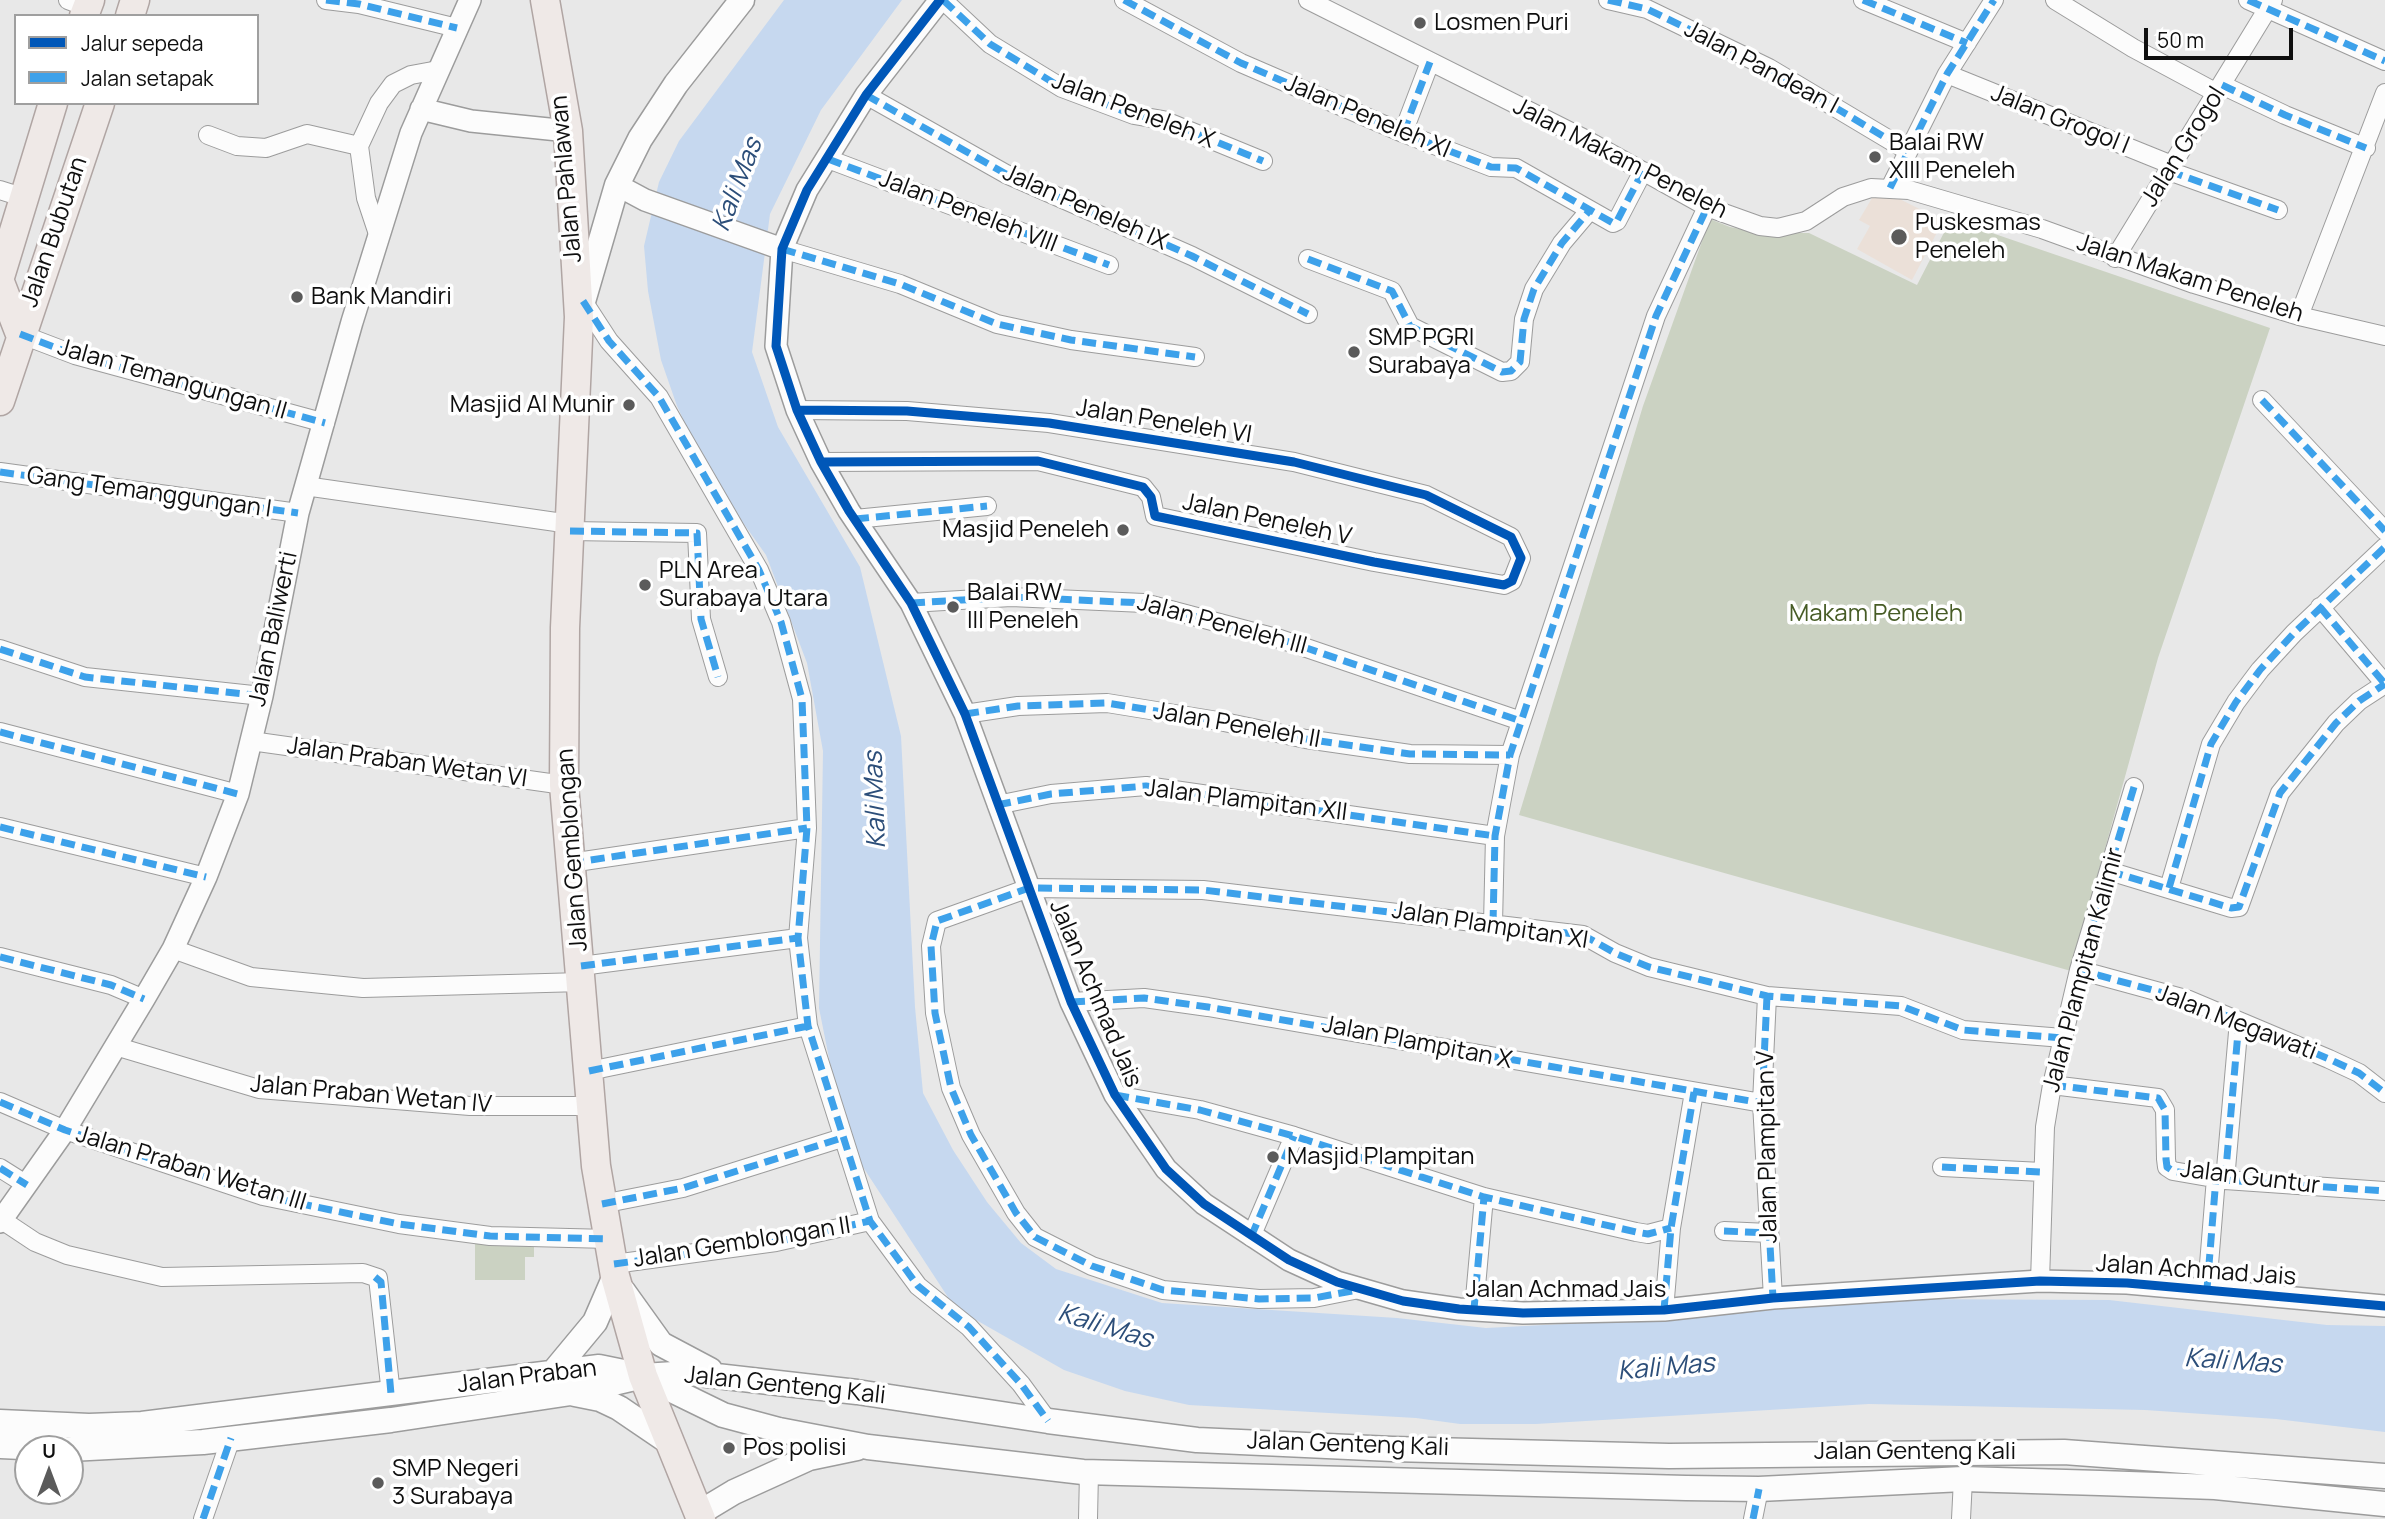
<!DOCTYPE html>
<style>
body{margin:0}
#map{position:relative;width:2385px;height:1519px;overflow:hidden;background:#e8e8e8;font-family:Manrope,sans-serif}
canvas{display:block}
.legend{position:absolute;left:14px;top:14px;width:245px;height:91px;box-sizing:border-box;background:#fff;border:2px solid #9f9f9f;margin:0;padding:9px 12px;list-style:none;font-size:21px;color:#0f0f0f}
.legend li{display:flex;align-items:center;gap:14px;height:35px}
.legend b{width:35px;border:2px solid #9f9f9f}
.north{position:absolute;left:14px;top:1435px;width:70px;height:70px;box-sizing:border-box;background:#fff;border:2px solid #9f9f9f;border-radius:50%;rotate:0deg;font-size:19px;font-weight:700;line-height:28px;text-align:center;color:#0f0f0f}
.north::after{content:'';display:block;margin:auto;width:24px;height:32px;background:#5b5b5b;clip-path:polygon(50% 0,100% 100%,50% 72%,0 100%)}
.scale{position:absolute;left:2144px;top:28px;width:149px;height:32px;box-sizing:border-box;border:4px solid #0f0f0f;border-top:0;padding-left:9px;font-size:21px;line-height:24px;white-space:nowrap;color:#0f0f0f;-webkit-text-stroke:5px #fff;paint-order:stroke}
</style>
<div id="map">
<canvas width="2385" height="1519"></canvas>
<ul class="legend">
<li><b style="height:9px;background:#0057b8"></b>Jalur sepeda</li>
<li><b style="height:9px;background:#3da1ea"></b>Jalan setapak</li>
</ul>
<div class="north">U</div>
<div class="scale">50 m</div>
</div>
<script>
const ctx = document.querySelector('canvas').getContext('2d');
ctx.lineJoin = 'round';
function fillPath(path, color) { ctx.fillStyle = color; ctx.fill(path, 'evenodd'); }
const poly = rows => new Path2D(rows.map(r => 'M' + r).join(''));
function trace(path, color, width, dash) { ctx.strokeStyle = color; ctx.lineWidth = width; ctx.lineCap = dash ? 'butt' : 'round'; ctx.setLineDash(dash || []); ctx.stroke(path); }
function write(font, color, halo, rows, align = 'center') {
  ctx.font = font + ' Manrope,sans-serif'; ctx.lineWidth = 7; ctx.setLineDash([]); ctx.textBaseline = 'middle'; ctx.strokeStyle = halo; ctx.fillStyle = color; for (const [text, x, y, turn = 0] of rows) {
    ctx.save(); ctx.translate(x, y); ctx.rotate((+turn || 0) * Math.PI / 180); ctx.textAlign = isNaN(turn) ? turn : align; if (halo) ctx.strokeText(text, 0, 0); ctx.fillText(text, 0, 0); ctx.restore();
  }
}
const medical = poly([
 [1878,188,1943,221,1912,280,1857,249,1870,226,1859,220]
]);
const green = poly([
 [1710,219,1730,227,1761,233,1809,233,1917,285,1951,219,2270,328,2158,658,2071,971,1519,815,1643,406],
 [475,1228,534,1228,534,1257,525,1257,525,1280,475,1280]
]);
const water = poly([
 [784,0,902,0,821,110,770,214,752,352,778,427,860,567,901,736,915,1007,923,1093,953,1150,987,1202,1021,1243,1056,1269,1162,1303,1397,1318,1486,1328,1699,1317,1889,1299,2109,1300,2327,1325,2385,1326,2385,1432,2276,1419,2145,1410,1869,1404,1536,1424,1460,1424,1416,1418,1189,1405,1125,1391,1064,1370,955,1308,861,1164,832,1073,819,1008,823,751,807,663,766,555,709,475,677,406,661,360,648,291,644,246,659,182,679,141]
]);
const minor = poly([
 [68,0,87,7],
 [326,0,359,4,457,28],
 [943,0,990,44,1062,88,1134,115,1163,120,1263,161],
 [1124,0,1241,63,1403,133,1491,167,1516,168,1613,223,1617,221,1643,171],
 [1308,0,1585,139,1707,207,1760,226,1778,228,1806,221,1843,197,1871,188,1909,190,2042,229,2194,284,2299,316,2385,336],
 [1608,0,1647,9,1769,68,1908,151],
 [1863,0,1967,43],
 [2055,0,2133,48,2215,92],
 [2248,0,2385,61],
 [1947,74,2172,165],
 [2222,85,2285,115,2366,148],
 [866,95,1006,174,1192,256,1308,314],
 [1403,133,1430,62],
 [208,135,237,146,266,148,307,134,359,146],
 [828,159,1109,265],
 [2169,171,2278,210],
 [1890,188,1947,74,1994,0],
 [0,190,22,197],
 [379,237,366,198,359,146,379,103,393,84,411,75,438,70],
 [782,249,900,284,997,324,1071,340,1195,357],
 [2115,258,2273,0],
 [1308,259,1392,291,1410,326,1502,372,1511,371,1520,362,1524,319,1534,289,1562,243,1590,210],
 [583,301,609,341,659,397,759,570,781,622,802,699,807,828,798,938,808,1026,870,1221,918,1286,969,1327,1021,1384,1048,1421],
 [2299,316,2385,93],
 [20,334,75,355,325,423],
 [2262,400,2385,531],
 [797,410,907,411,1049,423,1294,462,1426,495,1511,537,1521,558,1512,581,1504,585,1374,562,1155,516,1151,497,1143,487,1038,461,821,462],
 [0,472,298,513],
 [305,486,570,524],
 [855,519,987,506],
 [570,531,697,533,701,619,718,677],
 [911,603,1011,597,1144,603,1280,639,1521,721],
 [2320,607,2385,684],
 [0,649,85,677,262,696],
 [965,714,1018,706,1107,703,1224,722,1306,739,1410,754,1510,755],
 [0,732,238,794],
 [251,741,564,785],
 [997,805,1051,794,1146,786,1495,836],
 [0,827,206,877],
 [570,863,807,828],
 [2109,871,2231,908,2239,907,2280,793,2336,723,2359,701,2385,684],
 [2169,888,2211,744,2236,702,2260,670,2294,633,2385,547],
 [1493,924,1495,836,1510,755,1656,316,1707,207],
 [173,949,251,977,363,988,582,982],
 [0,957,111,985,144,999],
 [581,966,798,938],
 [2079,970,2189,1000,2329,1059,2359,1073,2385,1093],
 [1767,996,1762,1103,1773,1298],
 [1071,1002,1144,998,1208,1007,1762,1103],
 [115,1046,259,1089,470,1106,592,1106],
 [589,1071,808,1026],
 [2052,1085,2158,1098,2165,1110,2166,1159,2167,1167,2173,1171,2225,1180,2385,1191],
 [1115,1095,1200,1110,1294,1136,1484,1197,1636,1232,1648,1234,1671,1228],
 [0,1102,65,1130,263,1196,399,1224,490,1236,609,1239],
 [1942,1167,2042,1172],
 [0,1168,27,1185],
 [2225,1180,2239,1021],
 [602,1204,683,1188,842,1138],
 [2,1220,35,1242,67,1255,162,1277,363,1273,378,1278,391,1394],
 [1724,1231,1769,1233],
 [1251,1237,1294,1136],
 [614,1264,776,1242,870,1221],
 [2040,1281,2045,1127,2052,1085,2079,970,2134,787],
 [1359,1289,1314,1298,1259,1299,1163,1290,1092,1266,1035,1237,1016,1213,971,1135,951,1088,935,1013,931,946,937,921,1029,888,1203,890,1583,935,1615,953,1649,967,1767,996,1901,1006,1963,1030,2063,1038],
 [2207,1289,2216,1178],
 [1474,1309,1484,1197],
 [1664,1310,1671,1228,1694,1092],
 [203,1519,231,1438],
 [1088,1519,1089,1472],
 [1753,1519,1759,1489],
 [1961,1519,1963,1479]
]);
const tertiary = poly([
 [940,0,866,95,807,190,782,249,776,346,797,410,821,462,849,511,911,603,965,714,1071,1002,1115,1095,1166,1169,1204,1204,1289,1260,1337,1282,1403,1301,1459,1309,1523,1313,1664,1310,1773,1298,2040,1281,2127,1283,2385,1306],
 [421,109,471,121,568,131],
 [617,185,645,200,782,249],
 [0,1222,65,1130,144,999,173,949,206,877,238,794,262,696,298,513,352,322,411,133,470,0]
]);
const secondary = poly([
 [582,305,617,185,640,139,676,84,742,0],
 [623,1291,661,1344,710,1370],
 [551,1375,595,1322,615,1276],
 [575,1394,600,1399,619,1408,669,1442],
 [0,1422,89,1426,142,1424,599,1367,643,1376,723,1415,779,1430,868,1447,1083,1472,1686,1488,1759,1489,1963,1479,2100,1483,2215,1487,2385,1504],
 [0,1446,65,1449],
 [70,1449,203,1442,391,1420,571,1393,643,1376,690,1373,857,1392,1048,1421,1197,1440,1392,1449,1669,1456,2064,1452,2385,1476],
 [699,1513,734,1492,809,1458,857,1448]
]);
const primary = poly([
 [545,0,568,131,579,317,565,628,564,785,596,1166,615,1276,643,1376,701,1519],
 [84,16,90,0],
 [130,16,135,0],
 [0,277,53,103],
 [0,282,20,334],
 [0,401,100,103]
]);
const quiet = poly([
 [326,0,359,4,457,28],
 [943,0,990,44,1062,88,1134,115,1163,120,1263,161],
 [1124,0,1241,63,1403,133,1491,167,1516,168,1613,223,1617,221,1643,171],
 [1608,0,1647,9,1769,68,1908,151],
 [1863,0,1967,43],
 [2248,0,2385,61],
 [2222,85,2285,115,2366,148],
 [866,95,1006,174,1192,256,1308,314],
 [1403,133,1430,62],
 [828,159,1109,265],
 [2169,171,2278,210],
 [1890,188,1947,74,1994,0],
 [782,249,900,284,997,324,1071,340,1195,357],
 [1308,259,1392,291,1410,326,1502,372,1511,371,1520,362,1524,319,1534,289,1562,243,1590,210],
 [583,301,609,341,659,397,759,570,781,622,802,699,807,828,798,938,808,1026,870,1221,918,1286,969,1327,1021,1384,1048,1421],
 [20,334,75,355,325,423],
 [2262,400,2385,531],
 [0,472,298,513],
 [855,519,987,506],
 [570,531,697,533,701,619,718,677],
 [911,603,1011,597,1144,603,1280,639,1521,721],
 [2320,607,2385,684],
 [0,649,85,677,262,696],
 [965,714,1018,706,1107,703,1224,722,1306,739,1410,754,1510,755],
 [0,732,238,794],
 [2134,787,2079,970,2189,1000,2329,1059,2359,1073,2385,1093],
 [997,805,1051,794,1146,786,1495,836],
 [0,827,206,877],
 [570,863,807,828],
 [2109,871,2231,908,2239,907,2280,793,2336,723,2359,701,2385,684],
 [2169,888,2211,744,2236,702,2260,670,2294,633,2385,547],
 [1493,924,1495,836,1510,755,1656,316,1705,212],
 [0,957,111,985,144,999],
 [581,966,798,938],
 [1767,996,1762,1103,1773,1298],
 [1071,1002,1144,998,1208,1007,1762,1103],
 [589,1071,808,1026],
 [2052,1085,2158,1098,2165,1110,2166,1159,2167,1167,2173,1171,2225,1180,2385,1191],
 [1115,1095,1200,1110,1294,1136,1484,1197,1636,1232,1648,1234,1671,1228],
 [0,1102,65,1130,263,1196,399,1224,490,1236,609,1239],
 [1942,1167,2042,1172],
 [0,1168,27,1185],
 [2225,1180,2239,1021],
 [602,1204,683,1188,842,1138],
 [1724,1231,1769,1233],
 [1251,1237,1294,1136],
 [614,1264,776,1242,870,1221],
 [375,1277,381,1282,391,1394],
 [2207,1289,2216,1178],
 [1352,1291,1314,1298,1259,1299,1163,1290,1092,1266,1035,1237,1016,1213,971,1135,951,1088,935,1013,931,946,937,921,1029,888,1203,890,1583,935,1615,953,1649,967,1767,996,1901,1006,1963,1030,2063,1038],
 [1474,1309,1484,1197],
 [1664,1310,1671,1228,1694,1092],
 [203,1519,231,1438],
 [1753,1519,1759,1489]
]);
const cycleway = poly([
 [940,0,866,95,807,190,782,249,776,346,797,410,821,462,849,511,911,603,965,714,1071,1002,1115,1095,1166,1169,1204,1204,1289,1260,1337,1282,1403,1301,1459,1309,1523,1313,1664,1310,1773,1298,2040,1281,2127,1283,2385,1306],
 [797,410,907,411,1049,423,1294,462,1426,495,1511,537,1521,558,1512,581,1504,585,1374,562,1155,516,1151,497,1143,487,1038,461,821,462]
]);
const markers = [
 [1420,23,7,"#5b5b5b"],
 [1875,157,7,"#5b5b5b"],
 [1899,237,9,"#5b5b5b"],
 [297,297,7,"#5b5b5b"],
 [1354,352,7,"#5b5b5b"],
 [629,405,7,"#5b5b5b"],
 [1123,530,7,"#5b5b5b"],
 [645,585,7,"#5b5b5b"],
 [953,607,7,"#5b5b5b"],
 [1273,1157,7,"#5b5b5b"],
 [729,1448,7,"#5b5b5b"],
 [378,1483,7,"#5b5b5b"]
];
const poiNames = [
 ["Losmen Puri",1434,23],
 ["Balai RW",1889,143],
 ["XIII Peneleh",1889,171],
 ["Puskesmas",1915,223],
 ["Peneleh",1915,251],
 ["Bank Mandiri",311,297],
 ["SMP PGRI",1368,338],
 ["Surabaya",1368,366],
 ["Masjid Al Munir",615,405,"right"],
 ["Masjid Peneleh",1109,530,"right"],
 ["PLN Area",659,571],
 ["Surabaya Utara",659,599],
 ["Balai RW",967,593],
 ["III Peneleh",967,621],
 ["Masjid Plampitan",1287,1157],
 ["Pos polisi",743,1448],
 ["SMP Negeri",392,1469],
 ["3 Surabaya",392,1497]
];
const streetNames = [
 ["Jalan Pandean I",1761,68,28],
 ["Jalan Peneleh X",1133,111,21],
 ["Jalan Peneleh XI",1367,117,23],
 ["Jalan Grogol I",2060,120,22],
 ["Jalan Grogol",2184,147,-58],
 ["Jalan Makam Peneleh",1620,159,27],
 ["Jalan Pahlawan",567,179,-95],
 ["Jalan Peneleh IX",1085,208,24],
 ["Jalan Peneleh VIII",968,212,21],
 ["Jalan Bubutan",55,232,-71],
 ["Jalan Makam Peneleh",2190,279,18],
 ["Jalan Temangungan II",172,380,16],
 ["Jalan Peneleh VI",1164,422,9],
 ["Gang Temanggungan I",149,493,8],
 ["Jalan Peneleh V",1267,520,12],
 ["Jalan Peneleh III",1222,625,15],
 ["Jalan Baliwerti",274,629,-78],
 ["Jalan Peneleh II",1237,726,10],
 ["Jalan Praban Wetan VI",407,763,8],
 ["Jalan Plampitan XII",1246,801,7],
 ["Jalan Gemblongan",573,850,-94],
 ["Jalan Plampitan XI",1490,926,9],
 ["Jalan Plampitan Kalimir",2084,970,-75],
 ["Jalan Achmad Jais",1095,994,67],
 ["Jalan Megawati",2236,1023,21],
 ["Jalan Plampitan X",1417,1043,11],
 ["Jalan Praban Wetan IV",371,1095,5],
 ["Jalan Plampitan V",1768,1147,-91],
 ["Jalan Praban Wetan III",191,1169,17],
 ["Jalan Guntur",2250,1178,7],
 ["Jalan Gemblongan II",742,1243,-9],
 ["Jalan Achmad Jais",2196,1271,4],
 ["Jalan Achmad Jais",1566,1290],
 ["Jalan Praban",527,1377,-7],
 ["Jalan Genteng Kali",785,1386,6],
 ["Jalan Genteng Kali",1348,1445,2],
 ["Jalan Genteng Kali",1915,1452]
];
const parkNames = [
 ["Makam Peneleh",1876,614]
];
const waterNames = [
 ["Kali Mas",738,185,-69],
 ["Kali Mas",876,800,-92],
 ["Kali Mas",1105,1327,17],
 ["Kali Mas",2233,1362,4],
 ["Kali Mas",1666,1368,-5]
];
fillPath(medical, '#ebe0d8');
fillPath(green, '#cbd2c2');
fillPath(water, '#c6d8ef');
trace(minor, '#9c9c9c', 20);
trace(tertiary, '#9c9c9c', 24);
trace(secondary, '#9c9c9c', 27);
trace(primary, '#b0a5a3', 31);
trace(minor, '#fcfcfc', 18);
trace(tertiary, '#fcfcfc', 21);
trace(secondary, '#fcfcfc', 24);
trace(primary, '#efe9e7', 28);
trace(quiet, '#3da1ea', 7, [14, 7]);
trace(cycleway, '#0057b8', 9);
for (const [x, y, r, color] of markers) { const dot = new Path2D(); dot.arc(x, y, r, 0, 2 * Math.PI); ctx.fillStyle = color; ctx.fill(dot); trace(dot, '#fff', 2.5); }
write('24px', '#0f0f0f', '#fff', poiNames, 'left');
write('24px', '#0f0f0f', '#fff', streetNames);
write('24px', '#475c26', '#fff', parkNames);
write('italic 26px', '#2c4e79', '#fff', waterNames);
</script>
